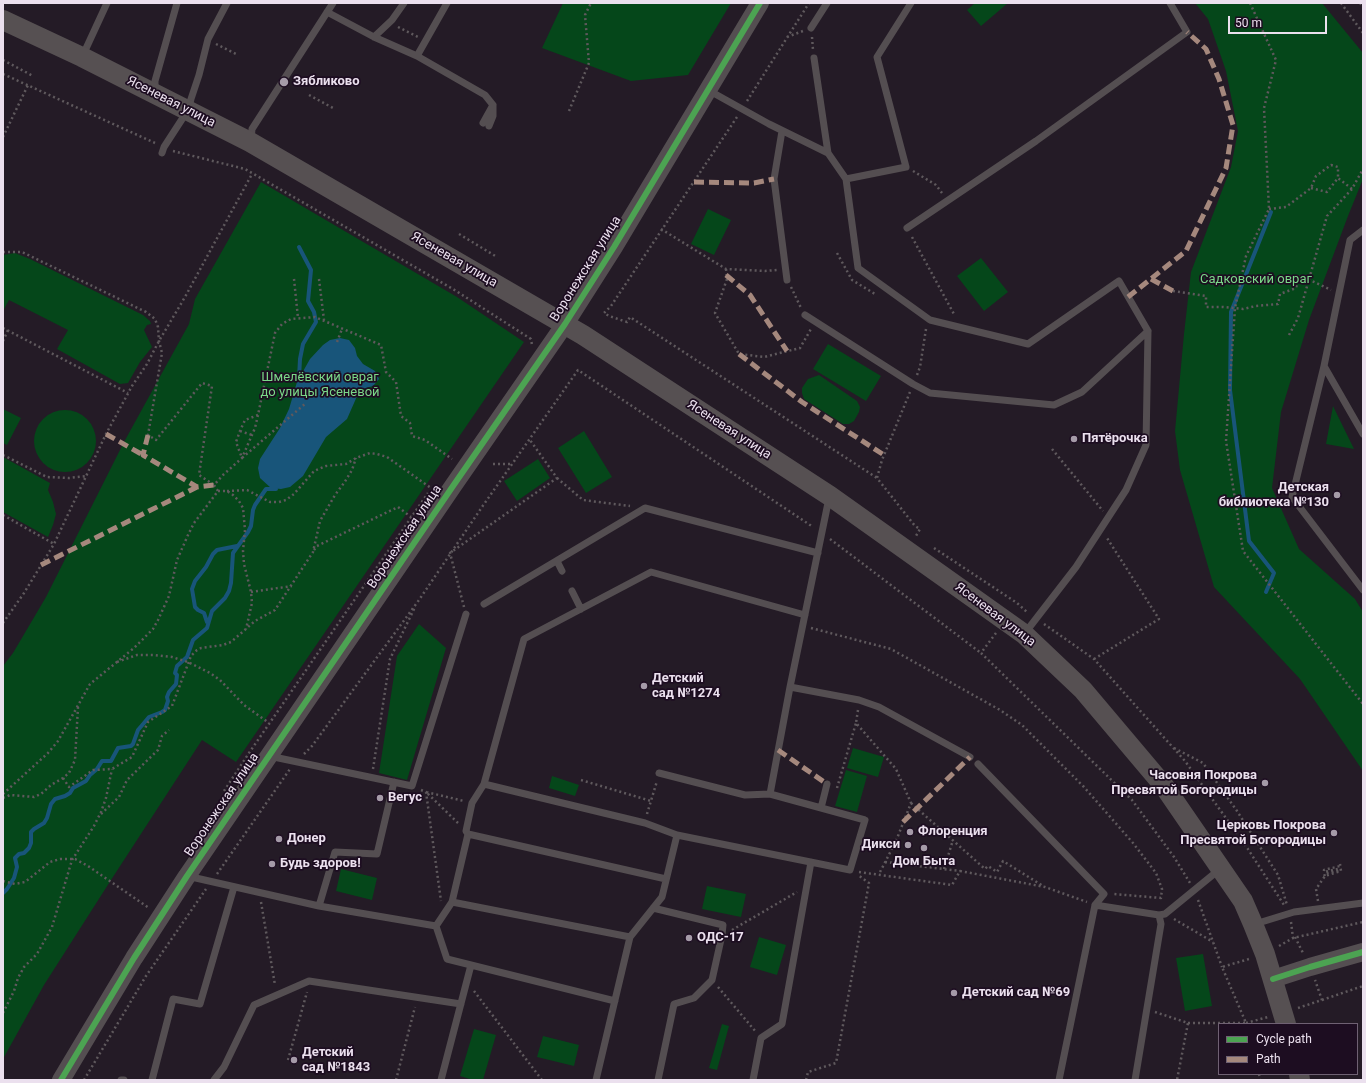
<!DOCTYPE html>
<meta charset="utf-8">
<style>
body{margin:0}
#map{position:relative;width:1366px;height:1083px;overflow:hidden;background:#241b26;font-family:Roboto,sans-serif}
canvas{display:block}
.frame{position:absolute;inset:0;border:4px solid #ebe0ee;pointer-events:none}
.legend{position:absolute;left:1218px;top:1023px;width:140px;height:52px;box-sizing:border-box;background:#1d0d21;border:1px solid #6f6173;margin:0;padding:5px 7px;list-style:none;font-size:12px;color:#ebe0ee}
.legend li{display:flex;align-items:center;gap:8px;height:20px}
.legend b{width:20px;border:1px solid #6f6173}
.scale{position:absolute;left:1228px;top:16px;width:99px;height:18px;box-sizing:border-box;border:2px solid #ebe0ee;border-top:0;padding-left:5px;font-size:12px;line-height:14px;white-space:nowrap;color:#ebe0ee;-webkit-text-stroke:3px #1d0d21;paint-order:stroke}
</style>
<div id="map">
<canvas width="1366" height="1083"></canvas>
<div class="frame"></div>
<ul class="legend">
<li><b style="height:5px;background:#4ca352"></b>Cycle path</li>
<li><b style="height:5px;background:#a5887d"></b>Path</li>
</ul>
<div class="scale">50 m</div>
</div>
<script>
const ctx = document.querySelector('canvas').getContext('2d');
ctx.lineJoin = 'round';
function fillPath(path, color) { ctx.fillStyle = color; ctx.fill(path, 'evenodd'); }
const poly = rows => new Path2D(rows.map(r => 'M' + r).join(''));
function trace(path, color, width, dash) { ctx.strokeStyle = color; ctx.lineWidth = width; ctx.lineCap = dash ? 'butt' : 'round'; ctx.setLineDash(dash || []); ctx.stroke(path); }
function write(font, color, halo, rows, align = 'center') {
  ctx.font = font + ' Roboto,sans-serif'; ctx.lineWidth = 3.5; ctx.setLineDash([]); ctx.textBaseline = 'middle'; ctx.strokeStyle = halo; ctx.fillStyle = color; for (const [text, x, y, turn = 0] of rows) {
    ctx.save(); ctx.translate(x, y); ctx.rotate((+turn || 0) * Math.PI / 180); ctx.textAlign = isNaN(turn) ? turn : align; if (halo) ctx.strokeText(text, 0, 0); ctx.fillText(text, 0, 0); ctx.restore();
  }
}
const green = poly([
 [563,3,731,3,688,75,631,81,542,48],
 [975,3,1008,3,981,26,967,10],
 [1195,3,1322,3,1363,53,1363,179,1348,216,1309,320,1281,412,1272,488,1299,549,1355,599,1363,612,1363,771,1300,679,1214,587,1180,470,1175,431,1184,334,1191,272,1231,167,1238,131,1226,71,1208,19],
 [261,182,457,297,524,342,236,762,202,740,111,880,44,985,3,1059,3,666,13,653,46,597,124,442,189,324,195,299],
 [708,209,731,220,714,255,691,244],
 [15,253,30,259,143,315,150,321,151,324,147,325,144,330,152,347,140,362,128,383,120,384,57,349,68,330,9,300,3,311,3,255],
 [981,258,1008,292,984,311,957,276],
 [828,344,881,376,866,401,813,369],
 [819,375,857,401,860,407,859,412,854,421,849,424,843,424,804,399,802,393,802,388,808,379],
 [1333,406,1354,449,1326,444],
 [3,409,21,418,7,445,3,443],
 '34 441a31 31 0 1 1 62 0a31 31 0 1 1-62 0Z',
 [584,431,612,477,586,493,558,448],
 [3,457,50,483,48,490,53,502,56,514,53,525,48,537,3,512],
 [538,459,550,478,517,501,504,481],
 [419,624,446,648,407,780,379,773,397,656],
 [853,748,884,757,878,777,847,768],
 [846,770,867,776,857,812,835,806],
 [552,776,579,785,575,796,549,788],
 [341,869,377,878,372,900,336,891],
 [707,886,746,894,741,917,702,909],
 [759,937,786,945,777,975,750,967],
 [1203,954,1212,1006,1185,1011,1176,958],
 [722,1024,729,1026,717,1070,709,1068],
 [474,1029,496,1035,483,1080,473,1080,460,1076],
 [543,1036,579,1045,574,1066,537,1057]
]);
const water = poly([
 [340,338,349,340,355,348,357,356,363,364,375,371,379,379,373,386,362,389,358,394,347,419,326,437,303,476,290,487,281,489,271,488,260,478,258,468,260,459,280,428,289,409,297,382,310,359,323,345,330,340]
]);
const stream = poly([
 [299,247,311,270,308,301,314,312,316,322,303,344,300,359,299,378],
 [1266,592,1274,573,1249,541,1230,390,1231,312,1271,212],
 [207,622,204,613,198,610,195,607,192,589,195,581,206,567,213,554,217,550,237,546],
 [3,893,7,889,14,878,17,867,15,858,19,854,24,853,29,848,31,843,31,832,34,829,44,823,47,818,51,804,55,799,65,796,70,793,73,788,86,781,90,775,97,769,102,761,111,761,118,748,131,746,133,744,138,730,144,723,149,717,162,712,165,710,168,701,167,697,169,692,176,684,177,675,175,673,177,666,187,657,193,640,207,628,212,611,225,598,229,591,231,583,233,553,248,532,251,526,253,510,255,505,266,489,276,489]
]);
const path = poly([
 [1250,3,1276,60,1264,108,1269,209,1246,256,1235,308,1226,441,1243,551,1363,704],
 [1341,3,1363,33],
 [1360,3,1363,7],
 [398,27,418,37],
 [787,37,803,31],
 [812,37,813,50],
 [216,44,236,54],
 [3,60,33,76],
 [3,74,155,143],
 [309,95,333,108],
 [747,101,809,3],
 [569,111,589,63,585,15,591,3],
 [737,117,611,306,604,313,609,316,627,322,630,317,877,478],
 [3,137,28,85],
 [173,151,245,169,453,289,531,339,532,345],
 [913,171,936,185,942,193],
 [1311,188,1327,192,1338,178,1352,189],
 [1269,209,1286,207,1311,188,1316,176,1331,165,1338,167,1338,178],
 [661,229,726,269,765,271,777,270],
 [459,234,497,257],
 [912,237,955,316],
 [3,252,22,252,146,312,155,319,158,327,159,341,162,353,148,435,156,440,202,383,212,386,199,475,214,485],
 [837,253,852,280,875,294],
 [726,269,727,279,715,313,739,354,764,357,800,348,811,329],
 [294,279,298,318],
 [319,279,324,320],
 [791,287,801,308],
 [1173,291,1206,296,1206,307,1223,307,1243,309,1256,306,1278,304,1280,294,1296,288,1299,277,1310,280,1331,290],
 [3,328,128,393],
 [1289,335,1298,318,1327,216,1352,189,1363,169],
 [3,341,8,330],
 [337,342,342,329],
 [917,375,920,367,926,329],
 [910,392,882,460,877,478,915,526,920,529,916,536],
 [258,415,245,420,240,431,236,442,242,458,306,403],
 [240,431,252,435],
 [1052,449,1103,511],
 [3,455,47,477,69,478,87,476],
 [493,464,512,464],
 [557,478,583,500,630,506],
 [218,491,227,491,233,495,239,501,243,508,245,530,243,551,244,564,251,592,252,603,246,629],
 [227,491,247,490,270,502,279,502,286,500,294,494,314,471,326,466,346,464,356,458,370,453,377,454,387,457,431,488],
 [3,515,54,544],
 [830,539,981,653],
 [934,548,1017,603,1028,613],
 [314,550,317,546,398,507,411,517],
 [251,592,292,586],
 [464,607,450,553,557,478,530,440],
 [3,623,24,593,54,544,106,434,132,386,147,364,159,341,185,297,252,174],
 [1044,624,1094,659,1185,761,1246,846,1284,905],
 [811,628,891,649,1000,710,1022,725,1084,787,1133,843,1156,873,1162,889,1161,898,1113,894],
 [996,633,981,653,1132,800,1174,857,1190,883],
 [1094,659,1159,619,1107,538],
 [117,662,137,655,154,655,172,657,188,662,210,673,220,680,244,705,269,723],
 [858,710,856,723,896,769,911,803,896,841,879,874],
 [1174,748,1203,763,1237,811,1278,875,1287,905],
 [304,754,312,746,419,600,482,507,578,370,813,527],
 [373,769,390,659,415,607],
 [63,778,69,787,93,770,112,769,132,757,148,722,172,706,191,656,197,650,201,648,223,645,231,642,255,621,275,610,313,552,320,521,335,495,344,483,352,470,356,458],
 [581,780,651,801],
 [837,788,856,723],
 [421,790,426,792,441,901],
 [224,791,249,753,428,493],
 [3,794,48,753,58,741,90,684,134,648,153,629,158,620,169,596,177,560,188,535,194,523,218,491,214,485,223,475,242,458,255,428,258,415,275,333,282,324,291,319,315,317,381,345,386,372,396,382,401,416,410,423,412,436,425,440,452,459],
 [3,798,10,795,34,797,41,794,51,785,63,778,69,773,75,760,78,707],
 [911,803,985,869,988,866,997,872,1003,861,1043,886],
 [101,814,119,797,127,780,158,750,162,736,169,730],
 [647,814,657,781],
 [458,823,426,792,464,801],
 [885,862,960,871],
 [944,869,953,840],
 [859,872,952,885,960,871,1045,887,1087,902],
 [217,874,290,769],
 [1325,876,1324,874,1339,871,1338,869,1324,872,1324,870,1340,866],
 [3,881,15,884,25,882,50,862,60,859,75,859,88,866,149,908],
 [1198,900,1222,967],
 [1318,901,1316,889,1325,876,1341,871,1340,864],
 [261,902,275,985],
 [1174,919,1213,942],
 [1291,922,1293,938],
 [732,930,797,892],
 [1295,937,1303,953],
 [1279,946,1293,938,1363,922],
 [718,987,756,1032],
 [474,991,542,1080],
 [1322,1000,1363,986],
 [1298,1008,1322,1000,1315,980],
 [1155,1012,1188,1023,1177,1080],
 [3,1013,14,991,18,978,24,967,37,954,52,927,72,860,94,826,101,812,106,798,112,769],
 [1188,1023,1246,1023,1222,967,1249,959],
 [1246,1023,1268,1017],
 [288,1060,307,992],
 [1259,1074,1260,1080],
 [84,1080,146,976,206,889],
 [396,1080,415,1007],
 [806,1080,808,1072,836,1063,869,883,858,875]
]);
const service = poly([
 [327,12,374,37,417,56,485,95,493,105,493,116,489,126],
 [811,28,827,3],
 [374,37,392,20,404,3],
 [83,55,107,3],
 [417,56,447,3],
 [814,58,828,153],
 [708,90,769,124,828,153,846,179,906,167,877,57,911,3],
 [155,92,155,81,177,3],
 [483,123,493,105],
 [782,131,774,179,787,280],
 [251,140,252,129,333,3],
 [162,153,164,147,188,110,191,99,199,75,208,39,227,3],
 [846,179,858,268,930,320,1028,344,1119,281,1148,331,1146,445,1126,490,1076,567,1025,633],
 [907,228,1036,141,1187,32,1170,3],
 [1363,230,1350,240,1324,366,1363,434],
 [805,315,913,384,930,393,1054,405,1082,392,1148,331],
 [1324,366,1292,497,1363,590],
 [557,561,562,571],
 [572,591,581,609],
 [484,604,645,508,818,553],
 [790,687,859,700,879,707,970,757],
 [269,756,412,786,466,614],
 [978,764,1104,894,1095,905],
 [659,773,745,795,770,794],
 [484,784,524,639,651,572,805,615],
 [821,808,827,784],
 [187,876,319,906,335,852,377,854,394,782],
 [666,879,468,834,466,831,472,803,484,784,645,823,677,835],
 [452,902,468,834],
 [319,906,436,926,447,959,471,965,441,1080],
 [653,908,723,925,722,935,712,980,694,998,674,1004,658,1080],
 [1255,924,1294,912,1363,903],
 [436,926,452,902,630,937],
 [471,965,615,1001],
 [121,1080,124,1080],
 [152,1080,173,999,200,1004,234,887],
 [214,1080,224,1067,254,1005,309,981,461,1004],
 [596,1080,630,937,662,897,677,835,850,870,865,820,770,794,790,687,829,498],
 [753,1080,761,1038,782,1024,811,862],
 [1059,1080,1095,905,1159,915,1165,914,1220,869],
 [1135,1080,1161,924,1159,915]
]);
const tertiary = poly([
 [1273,979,1310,967,1363,952],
 [61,1080,134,958,187,876,453,486,565,324,614,247,760,3]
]);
const secondary = poly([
 [3,20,82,57,250,142,583,335,830,496,1024,634,1083,690,1164,786,1221,869,1243,901,1253,924,1265,954,1286,1024],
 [1299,1074,1300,1080]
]);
const quiet = poly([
 [694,182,754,183,774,179],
 [726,275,750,295,787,351],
 [1151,279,1173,291],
 [1128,297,1186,251,1226,168,1233,125,1219,79,1206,49,1187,32],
 [739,354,802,402,884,455],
 [106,434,143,455],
 [148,435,143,455,197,487,214,485],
 [41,565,197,487],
 [778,750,827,784],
 [903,822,970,757]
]);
const cycleway = poly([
 [1273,979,1310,967,1363,952],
 [61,1080,134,958,187,876,453,486,565,324,614,247,760,3]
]);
const markers = [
 [284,82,5,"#a59ba8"],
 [1074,439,4,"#a59ba8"],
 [1337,495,4,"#a59ba8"],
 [644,686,4,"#a59ba8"],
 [1265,783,4,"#a59ba8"],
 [380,798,4,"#a59ba8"],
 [910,832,4,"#a59ba8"],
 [1334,833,4,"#a59ba8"],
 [279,839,4,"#a59ba8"],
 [908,845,4,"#a59ba8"],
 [924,848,4,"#a59ba8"],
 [272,864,4,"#a59ba8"],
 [689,938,4,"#a59ba8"],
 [954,993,4,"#a59ba8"],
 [294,1060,4,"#a59ba8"]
];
const poiNames = [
 ["Зябликово",293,82],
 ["Пятёрочка",1082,439],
 ["Детская",1329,488,"right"],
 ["библиотека №130",1329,503,"right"],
 ["Детский",652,679],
 ["сад №1274",652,694],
 ["Часовня Покрова",1257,776,"right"],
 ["Пресвятой Богородицы",1257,791,"right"],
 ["Вегус",388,798],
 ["Церковь Покрова",1326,826,"right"],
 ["Пресвятой Богородицы",1326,841,"right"],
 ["Флоренция",918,832],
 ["Донер",287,839],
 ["Дикси",900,845,"right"],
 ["Дом Быта",924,862,"center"],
 ["Будь здоров!",280,864],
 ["ОДС-17",697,938],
 ["Детский сад №69",962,993],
 ["Детский",302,1053],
 ["сад №1843",302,1068]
];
const streetNames = [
 ["Ясеневая улица",171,102,27],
 ["Ясеневая улица",454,260,30],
 ["Воронежская улица",586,269,-58],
 ["Ясеневая улица",729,430,33],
 ["Воронежская улица",405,537,-56],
 ["Ясеневая улица",995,615,37],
 ["Воронежская улица",222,805,-56]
];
const parkNames = [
 ["Садковский овраг",1256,280],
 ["Шмелёвский овраг",320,378],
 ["до улицы Ясеневой",320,393]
];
fillPath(green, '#05471a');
fillPath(water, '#18557a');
trace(stream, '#18557a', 4);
trace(path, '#5f595d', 2.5, [2, 3]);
trace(service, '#544e51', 7);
trace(tertiary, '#544e51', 18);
trace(secondary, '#565052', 20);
trace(quiet, '#a5887d', 5, [10, 5]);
trace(cycleway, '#4ca352', 6);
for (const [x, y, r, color] of markers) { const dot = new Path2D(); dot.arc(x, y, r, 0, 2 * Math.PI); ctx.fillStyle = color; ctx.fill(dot); trace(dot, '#1d0d21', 1.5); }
write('bold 13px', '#ebe0ee', '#1d0d21', poiNames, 'left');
write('13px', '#ebe0ee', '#1d0d21', streetNames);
write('13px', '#7bd989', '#1d0d21', parkNames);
</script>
